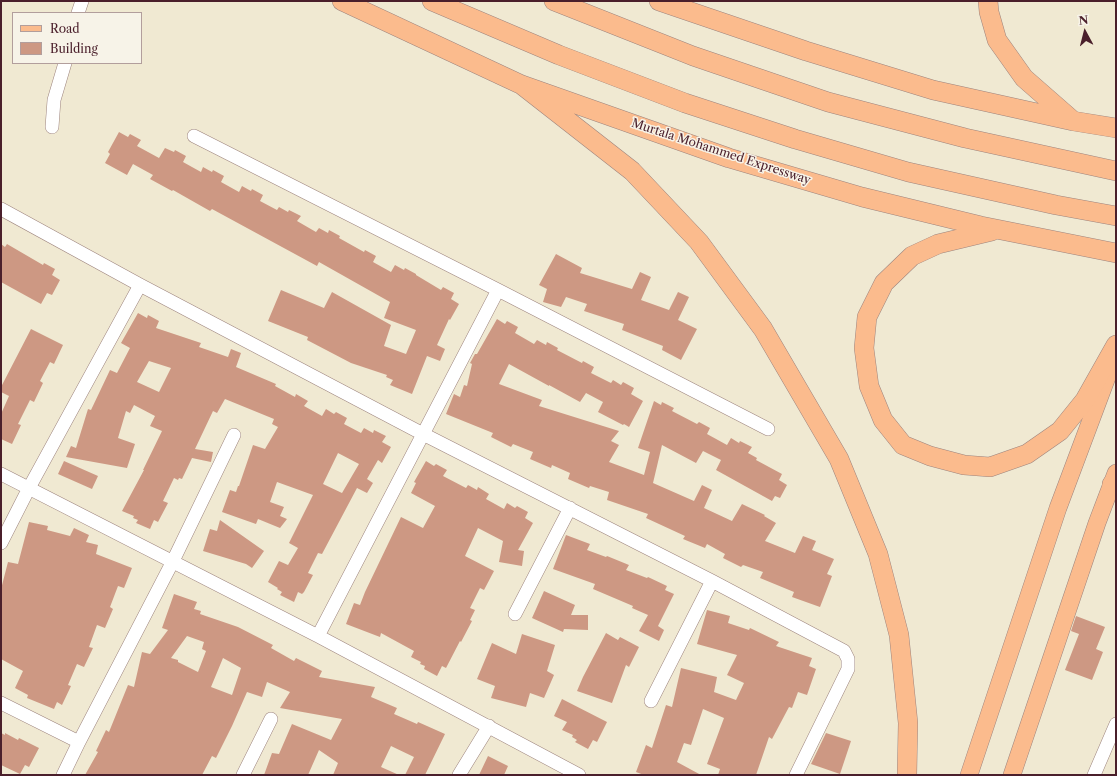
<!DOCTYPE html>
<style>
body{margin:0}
#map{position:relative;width:1117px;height:776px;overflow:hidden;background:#f0e9d2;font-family:"Libre Caslon Text",serif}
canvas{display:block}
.frame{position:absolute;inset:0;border:2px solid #4a1f2b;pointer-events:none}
.legend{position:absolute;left:12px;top:12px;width:130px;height:52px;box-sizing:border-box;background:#f7f3e8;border:1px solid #b29e9c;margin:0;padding:5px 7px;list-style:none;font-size:12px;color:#4a1f2b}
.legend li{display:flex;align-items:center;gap:8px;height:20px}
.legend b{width:20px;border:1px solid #b29e9c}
.north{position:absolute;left:1065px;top:12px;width:40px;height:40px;-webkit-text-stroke:3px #f7f3e8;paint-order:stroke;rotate:353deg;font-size:11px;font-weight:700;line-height:16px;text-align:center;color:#4a1f2b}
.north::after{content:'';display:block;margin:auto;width:14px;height:18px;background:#4a1f2b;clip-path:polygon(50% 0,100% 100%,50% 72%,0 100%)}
</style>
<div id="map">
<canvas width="1117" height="776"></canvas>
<div class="frame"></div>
<ul class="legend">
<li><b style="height:5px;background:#fbbb8d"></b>Road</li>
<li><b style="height:11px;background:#cd9883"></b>Building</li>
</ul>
<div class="north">N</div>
</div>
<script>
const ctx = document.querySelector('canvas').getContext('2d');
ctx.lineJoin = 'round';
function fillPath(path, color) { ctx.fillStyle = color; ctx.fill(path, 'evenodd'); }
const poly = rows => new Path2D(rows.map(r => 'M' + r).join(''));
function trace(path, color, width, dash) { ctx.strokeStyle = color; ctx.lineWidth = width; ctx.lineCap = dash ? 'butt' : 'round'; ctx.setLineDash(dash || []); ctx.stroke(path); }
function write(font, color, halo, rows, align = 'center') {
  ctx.font = font + ' "Libre Caslon Text",serif'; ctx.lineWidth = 3; ctx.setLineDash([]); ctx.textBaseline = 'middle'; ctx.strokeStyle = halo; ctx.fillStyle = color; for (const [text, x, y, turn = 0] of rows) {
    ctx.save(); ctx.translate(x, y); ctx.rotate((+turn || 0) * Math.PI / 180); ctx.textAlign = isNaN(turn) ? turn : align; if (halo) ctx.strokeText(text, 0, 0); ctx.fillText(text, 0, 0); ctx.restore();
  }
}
const building = poly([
 [119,132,128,137,130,134,141,140,137,146,159,158,165,148,174,152,175,150,186,156,183,162,201,172,203,167,212,172,213,170,224,176,221,182,239,192,242,186,251,191,252,189,263,195,260,201,277,210,279,207,288,212,289,210,301,216,297,221,316,232,319,228,328,233,329,230,340,236,339,238,364,252,365,250,376,256,373,262,391,272,395,265,404,270,405,268,416,274,416,275,441,290,443,287,454,293,451,299,459,304,450,320,449,319,437,345,445,349,440,361,427,356,412,394,390,385,393,380,386,377,387,375,351,363,307,340,308,337,268,321,281,290,324,308,332,292,391,325,384,346,406,354,416,330,384,318,390,302,319,262,317,266,212,209,210,211,173,190,172,191,150,179,153,175,133,164,127,175,105,163,110,154,108,152],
 [1,244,5,247,7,244,43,265,44,263,55,269,52,275,60,280,52,295,47,293,41,304,1,282],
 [556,254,582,268,580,273,632,289,640,272,651,277,641,300,669,310,678,292,689,297,678,320,697,329,681,360,662,350,663,346,622,330,624,324,584,311,587,304,566,297,561,307,543,302,547,289,539,285],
 [138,313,147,318,148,315,159,321,156,328,201,343,199,347,228,357,231,349,241,353,236,367,276,384,275,386,295,397,296,394,308,401,304,406,322,416,326,409,334,414,336,412,347,418,344,424,361,433,364,428,373,433,374,430,386,436,382,442,391,447,382,463,378,460,367,479,373,483,367,493,357,488,322,554,318,553,308,573,313,575,304,592,302,594,298,592,294,602,280,595,282,592,277,589,278,588,268,582,279,561,288,565,298,548,289,543,313,495,277,482,270,502,284,507,280,516,287,519,280,528,258,519,256,524,222,512,230,490,236,492,238,486,239,486,253,445,265,449,278,427,272,424,274,419,225,399,217,413,213,411,195,449,213,452,211,462,192,458,182,479,179,478,178,480,174,478,163,501,168,503,158,522,154,520,150,529,136,523,138,520,133,518,134,516,122,511,144,470,143,470,162,431,150,426,155,416,134,405,130,413,126,411,118,438,135,444,127,468,66,457,71,446,76,448,88,409,91,410,110,370,117,373,130,348,121,343],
 [149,361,171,368,159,392,137,382],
 [338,453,359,464,342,493,323,484],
 [497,319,505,324,507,321,518,327,515,333,534,344,537,340,546,345,547,342,558,348,557,350,582,363,583,361,594,367,591,373,611,383,613,380,621,385,623,382,634,388,631,394,643,401,629,427,624,424,623,425,598,412,603,402,586,393,580,402,549,385,549,386,509,364,499,384,542,400,539,406,619,431,611,441,619,445,609,462,644,475,650,452,638,448,654,401,661,405,662,402,674,408,672,411,697,424,699,422,710,428,707,434,727,445,731,438,739,443,740,441,752,447,748,453,757,458,756,460,782,474,779,480,787,485,780,498,775,496,772,501,716,470,721,460,703,451,696,463,662,445,653,483,694,501,702,485,712,490,704,508,732,521,742,504,765,515,764,516,776,523,765,541,795,553,803,536,816,541,812,550,834,559,827,574,832,576,820,607,792,597,794,592,760,578,763,572,743,565,741,567,723,558,725,554,707,544,705,548,683,539,685,536,646,518,648,514,607,500,609,492,590,486,589,488,568,479,570,473,552,465,551,468,530,459,533,452,513,444,511,447,491,437,493,433,446,414,454,394,460,397,464,385,467,386,472,364,470,363,475,354,477,354],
 [31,329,63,345,54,364,50,362,40,381,43,383,34,402,30,400,18,424,21,425,12,444,1,439,1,414,9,396,1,392,1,387],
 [64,461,98,476,92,489,58,474],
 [426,461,434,466,436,464,447,470,443,476,466,488,468,485,477,490,478,487,489,494,486,499,504,509,507,503,515,508,517,506,528,512,525,518,533,523,518,550,524,551,522,566,499,562,503,541,478,528,465,556,494,571,484,590,480,588,470,608,475,610,470,620,472,621,461,642,460,641,446,668,442,666,437,676,424,669,425,666,420,664,421,662,411,657,414,651,381,633,380,637,346,624,354,603,360,605,365,592,401,517,423,528,435,506,411,493,416,483,414,482],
 [220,520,264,551,252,568,246,564,203,551,210,529,217,531],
 [29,522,48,526,47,530,70,536,74,528,89,535,86,542,98,545,96,554,132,568,124,588,118,586,110,607,113,609,105,628,97,625,89,647,93,648,84,667,77,664,68,685,71,686,62,705,57,702,54,709,27,698,28,695,15,688,23,671,1,659,1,589,8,562,18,564],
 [566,535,590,544,587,550,606,557,607,556,629,565,626,570,647,578,648,577,667,586,665,590,674,594,658,626,664,630,659,641,639,631,648,615,632,608,633,606,593,589,595,584,553,569],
 [544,591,575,605,571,615,588,615,588,630,564,629,563,632,532,618],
 [174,594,197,602,194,609,201,611,200,614,238,627,273,645,271,648,294,661,296,658,322,671,319,677,375,687,371,697,397,708,394,714,417,724,418,722,445,734,425,775,405,775,414,757,391,746,381,767,399,775,333,775,338,763,319,750,308,775,264,775,272,753,279,754,292,724,331,740,342,719,280,708,290,692,267,682,262,697,247,692,232,726,216,758,212,756,202,775,85,775,98,752,96,751,106,730,109,732,128,685,134,687,142,652,150,654,168,630,162,628],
 [187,636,204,642,202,649,206,651,198,672,178,662,178,660,171,658],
 [223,658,241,668,232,695,211,687],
 [707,610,730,616,728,623,749,630,750,628,779,642,776,646,812,658,809,666,816,669,807,695,798,692,792,708,789,707,772,739,769,737,756,775,718,775,720,769,707,764,724,718,703,709,691,745,684,743,677,762,701,775,644,775,636,772,646,745,652,748,666,705,672,707,681,668,717,677,714,692,736,700,744,683,727,675,737,655,697,644],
 [1076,616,1105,627,1096,649,1103,652,1092,680,1065,670,1079,634,1071,631],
 [606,633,618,640,620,637,639,647,629,667,626,665,612,703,577,691,583,677],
 [522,634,555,645,547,671,554,675,544,698,530,693,526,707,491,698,495,686,477,679,492,643,516,654],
 [562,699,607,722,597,742,593,740,588,749,575,742,577,740,572,737,573,735,562,730,567,722,554,716],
 [1,733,5,735,5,733,18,740,19,738,39,748,29,767,25,765,20,774,1,765],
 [826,733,851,741,840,774,811,764],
 [488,756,508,766,504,775,479,775]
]);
const minor = poly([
 [78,13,82,1],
 [52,127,54,100,65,63],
 [194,136,498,290,768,429],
 [1,209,140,285,423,434,712,581,844,651,848,659,848,669,796,775],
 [1,474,318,636,579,775],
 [1,543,29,488,140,285],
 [515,614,570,508],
 [318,636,498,290],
 [651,701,712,581],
 [1,703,79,742],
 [63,775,79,742,173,561,234,435],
 [243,775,271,719],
 [459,775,489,726],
 [1094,775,1116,724]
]);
const major = poly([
 [969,775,1058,508,1112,364],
 [1012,775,1097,523,1116,473]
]);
const highway = poly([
 [342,1,522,85,729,158,862,197,981,226,1116,253],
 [432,1,559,55,685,103,795,139,908,172,1056,205,1116,216],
 [554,1,693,56,828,102,965,138,1116,171],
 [659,1,806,51,933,90,1073,121,1116,128],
 [988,1,989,12,997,40,1024,78,1072,120],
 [522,85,632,171,699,242,763,329,839,459,878,554,899,635,908,723,907,775],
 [992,231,938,244,912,256,884,283,867,317,864,348,869,386,883,420,903,445,930,456,964,465,990,467,1027,454,1060,431,1085,400,1116,345],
 [1112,484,1116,486]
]);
const streetNames = [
 ["Murtala Mohammed Expressway",721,152,18]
];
fillPath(building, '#cd9883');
trace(minor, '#9d847e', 14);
trace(major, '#9d847e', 18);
trace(highway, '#9d847e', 20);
trace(minor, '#fff', 13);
trace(major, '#fbbb8d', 17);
trace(highway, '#fbbb8d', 19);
write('12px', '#4a1f2b', '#f7f3e8', streetNames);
</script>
